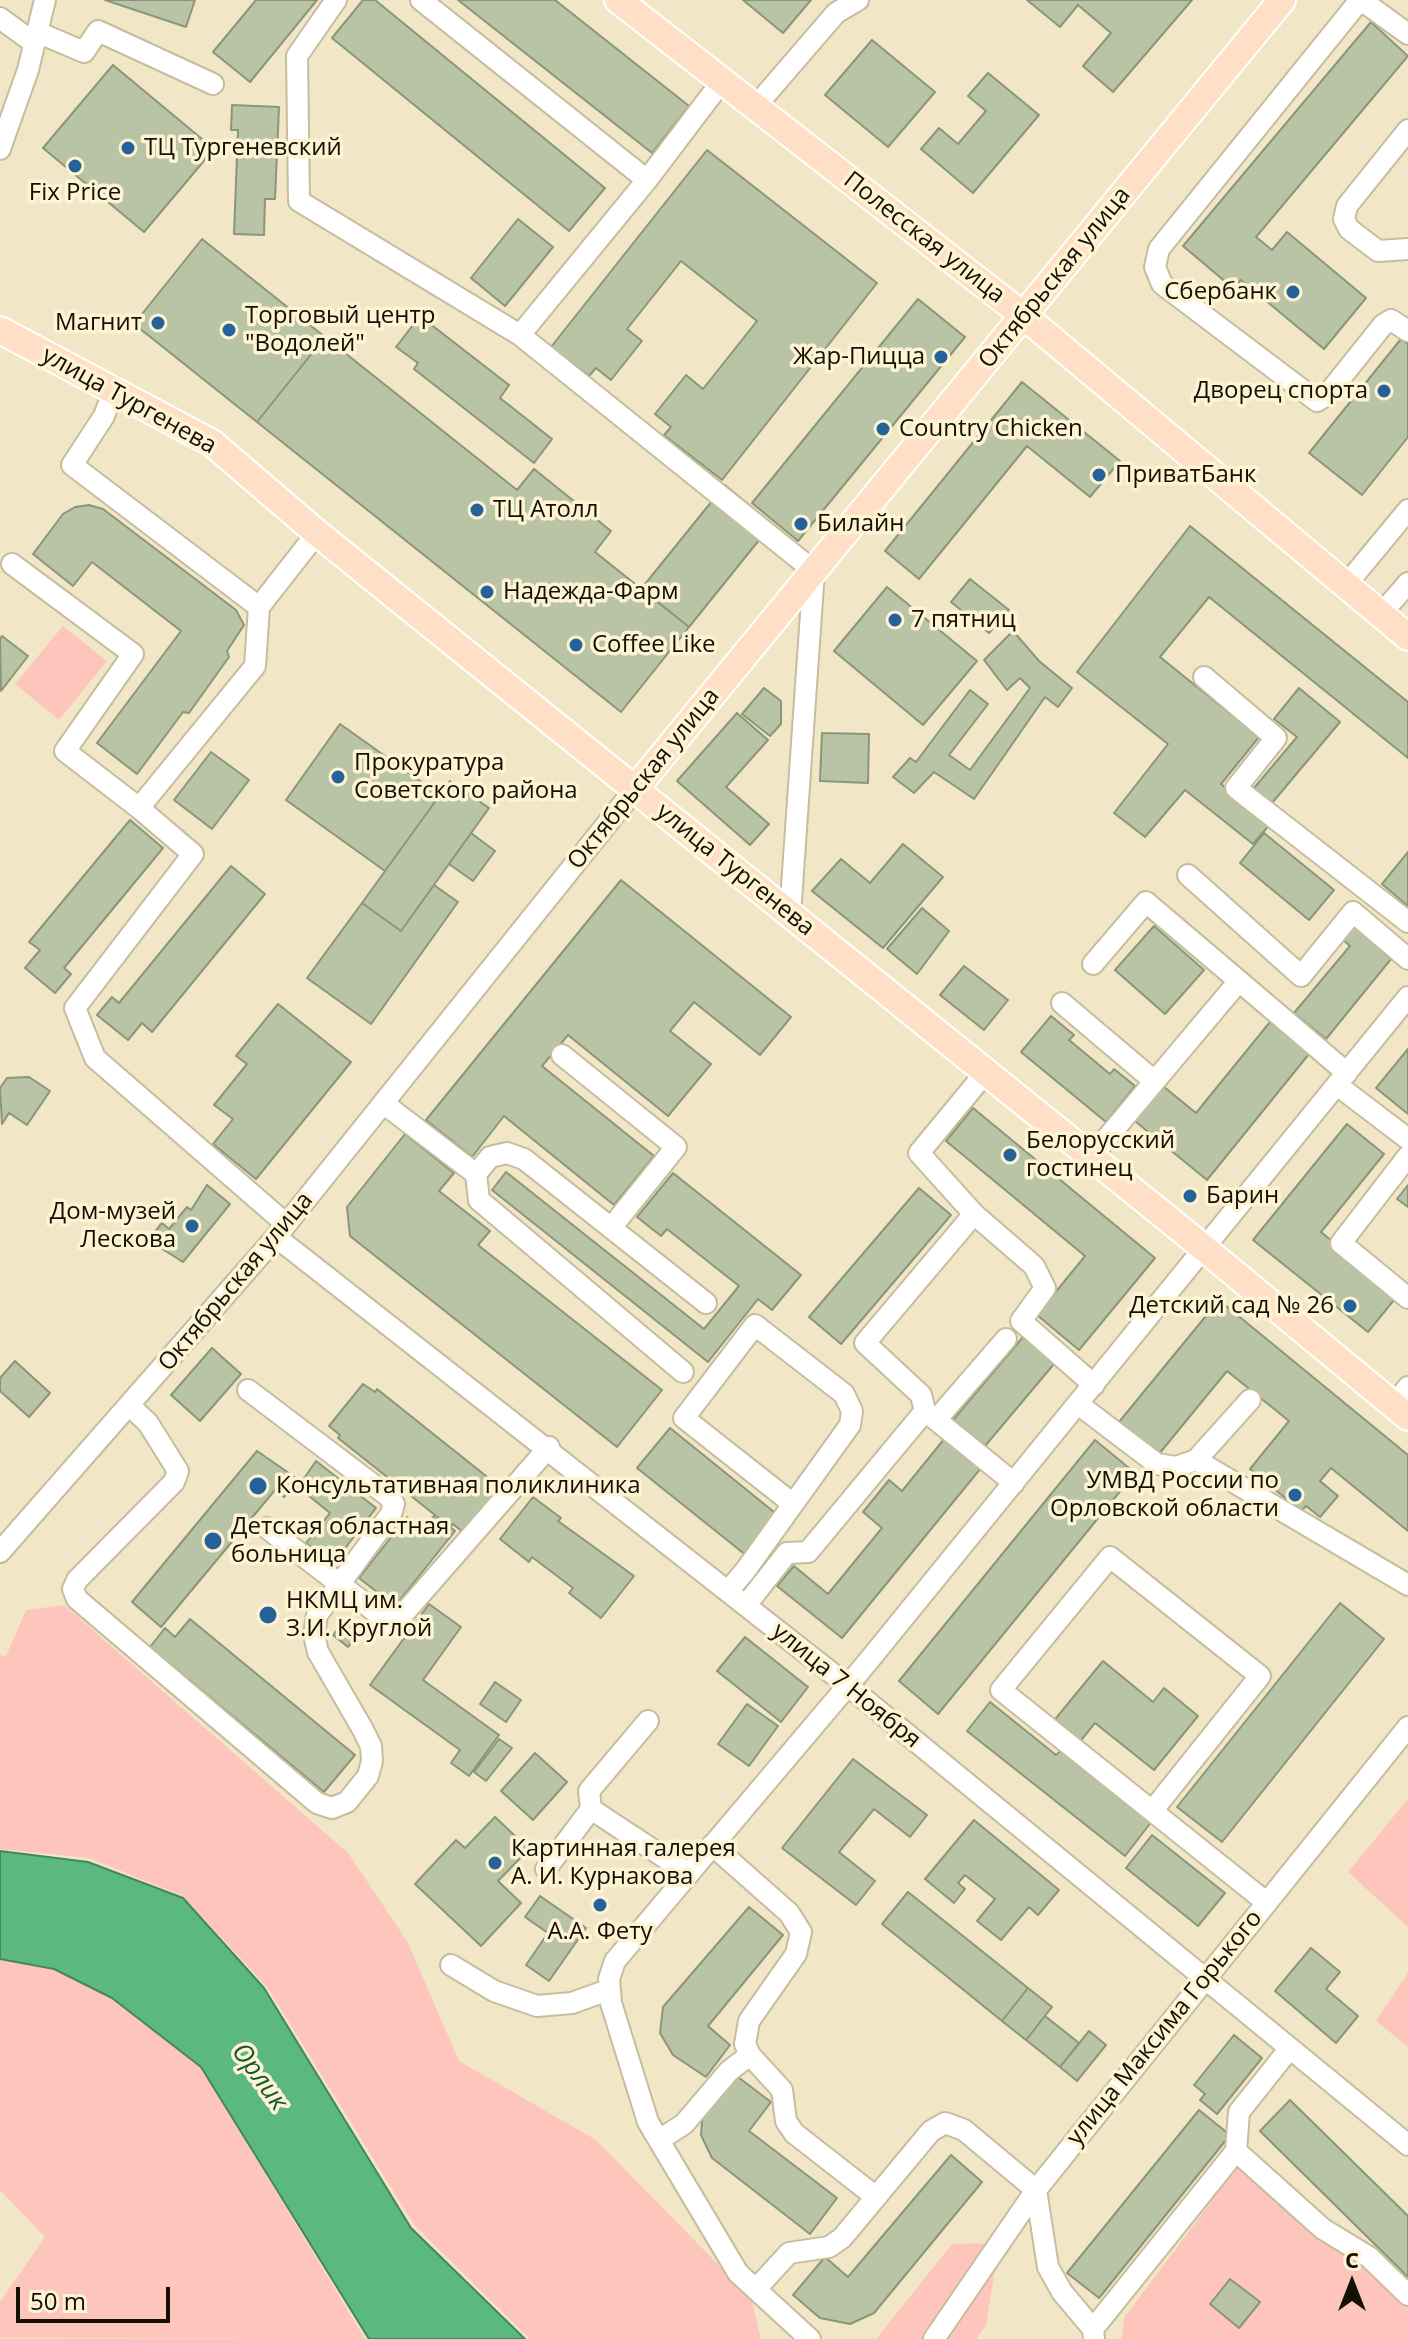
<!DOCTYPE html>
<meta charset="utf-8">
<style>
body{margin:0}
#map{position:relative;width:1408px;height:2339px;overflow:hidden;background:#f1e7c7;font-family:"Open Sans",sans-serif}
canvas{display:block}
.north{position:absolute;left:1312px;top:2243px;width:80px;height:80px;-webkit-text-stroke:6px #fef4d4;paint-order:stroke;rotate:0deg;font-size:22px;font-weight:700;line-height:32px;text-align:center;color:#141006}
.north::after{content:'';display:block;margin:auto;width:28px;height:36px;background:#141006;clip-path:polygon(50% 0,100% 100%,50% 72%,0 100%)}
.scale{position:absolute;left:16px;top:2287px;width:154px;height:36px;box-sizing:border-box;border:4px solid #141006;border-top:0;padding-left:10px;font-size:24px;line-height:28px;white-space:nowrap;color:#141006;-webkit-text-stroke:6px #fef4d4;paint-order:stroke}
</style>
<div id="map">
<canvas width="1408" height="2339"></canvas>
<div class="north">С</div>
<div class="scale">50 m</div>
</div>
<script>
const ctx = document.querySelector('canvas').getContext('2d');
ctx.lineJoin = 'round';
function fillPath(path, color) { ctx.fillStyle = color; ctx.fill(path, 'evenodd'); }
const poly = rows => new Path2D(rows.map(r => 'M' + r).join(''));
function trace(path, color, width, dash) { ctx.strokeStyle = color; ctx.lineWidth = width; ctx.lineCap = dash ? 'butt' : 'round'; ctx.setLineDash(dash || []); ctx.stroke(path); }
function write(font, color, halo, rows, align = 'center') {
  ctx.font = font + ' "Open Sans",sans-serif'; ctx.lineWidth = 7; ctx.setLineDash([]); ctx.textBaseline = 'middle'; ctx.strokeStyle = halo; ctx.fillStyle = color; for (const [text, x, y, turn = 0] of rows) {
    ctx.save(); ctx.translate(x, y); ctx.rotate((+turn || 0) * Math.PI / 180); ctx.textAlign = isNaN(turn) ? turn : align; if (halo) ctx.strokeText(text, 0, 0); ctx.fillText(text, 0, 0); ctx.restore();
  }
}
const green = poly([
 [63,626,107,661,59,720,15,684],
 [64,1605,348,1853,407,1941,459,2061,596,2140,751,2298,761,2339,530,2339,415,2226,267,1987,183,1896,89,1858,0,1849,0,1655,6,1656,26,1610],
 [1408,1799,1408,1927,1348,1872],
 [0,1959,54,1969,112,1998,201,2067,365,2339,0,2338,0,2302,45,2237,0,2190],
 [1408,1973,1408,2047,1376,2021],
 [1238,2166,1319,2240,1367,2266,1408,2305,1408,2339,1122,2339,1124,2318],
 [999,2243,986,2325,976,2339,876,2339,952,2244]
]);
const water = poly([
 [0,1851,88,1862,183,1898,264,1988,411,2228,525,2339,369,2339,201,2067,112,1998,54,1969,0,1959,0,1851]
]);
const building = poly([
 [105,0,195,0,186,27,105,0],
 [256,0,317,0,250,82,213,52,256,0],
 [363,0,375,0,605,188,569,231,332,38,363,0],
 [458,0,555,0,689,106,652,153,458,0],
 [743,0,811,0,783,33,743,0],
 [1027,0,1192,0,1113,92,1083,66,1111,33,1078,5,1060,27,1027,0],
 [1371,22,1408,56,1256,237,1272,250,1287,232,1366,298,1324,349,1241,280,1234,289,1183,246,1371,22],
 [872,40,935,92,888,147,825,95,872,40],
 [113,65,214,149,144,232,43,148,113,65],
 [988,73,1039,115,973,193,921,149,939,128,958,144,986,111,968,96,988,73],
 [232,105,279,107,275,199,265,199,264,235,234,234,238,130,231,130,232,105],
 [707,150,877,283,722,480,664,435,671,427,655,414,686,375,703,389,757,321,681,261,627,329,642,341,611,380,596,368,589,376,551,347,707,150],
 [518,219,553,247,505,306,471,278,518,219],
 [202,239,325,337,257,422,134,324,202,239],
 [918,299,965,337,798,541,752,503,918,299],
 [420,316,509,385,500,398,552,439,534,463,414,369,418,363,396,347,420,316],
 [325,337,517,490,534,469,611,531,595,552,689,627,621,712,257,422,325,337],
 [1401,339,1408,344,1408,437,1362,495,1309,453,1401,339],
 [1022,382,1120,461,1090,497,1027,446,919,579,885,551,1022,382],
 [725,485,772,524,689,627,641,589,725,485],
 [89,505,103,509,236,610,244,625,227,651,229,657,189,713,183,712,137,774,97,743,181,631,92,562,73,586,33,554,63,514,75,507,89,505],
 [1190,526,1408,702,1408,758,1209,597,1160,657,1259,737,1221,784,1271,823,1253,844,1185,790,1145,837,1114,813,1168,744,1077,672,1190,526],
 [970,579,1009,610,989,633,951,602,970,579],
 [887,587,977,661,923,725,834,651,887,587],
 [1013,631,1039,661,1072,688,1058,707,1045,697,974,799,934,772,914,793,893,777,910,758,916,762,970,690,988,704,949,755,970,770,1030,688,1020,678,1007,690,984,660,1013,631],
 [2,636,28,656,1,691,0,639,2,636],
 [764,688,781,701,781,724,770,736,742,714,764,688],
 [1299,688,1340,722,1267,809,1249,794,1297,737,1274,719,1299,688],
 [737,713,768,740,726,787,769,824,750,845,677,781,737,713],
 [340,724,440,795,385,871,286,800,340,724],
 [822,733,869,734,868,783,820,781,822,733],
 [211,752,249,780,212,829,174,800,211,752],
 [450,781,489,808,401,931,362,903,450,781],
 [130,820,163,848,64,968,71,974,55,993,25,968,40,950,29,942,130,820],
 [471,833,495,851,473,881,449,864,471,833],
 [1264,833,1334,890,1309,920,1240,863,1264,833],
 [903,844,943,877,883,948,812,891,841,859,870,883,903,844],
 [1408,852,1408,906,1382,884,1408,852],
 [231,866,265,894,152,1032,142,1023,128,1040,97,1015,112,997,119,1003,231,866],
 [621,880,791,1017,760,1055,694,1002,670,1031,711,1064,668,1116,568,1035,542,1066,654,1156,614,1205,504,1116,472,1157,426,1120,621,880],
 [434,885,458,902,371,1024,307,978,362,903,401,931,434,885],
 [922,908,949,931,917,974,887,949,922,908],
 [1356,922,1375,938,1372,942,1391,959,1326,1039,1294,1013,1350,946,1342,939,1356,922],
 [1154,926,1204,970,1165,1014,1115,970,1154,926],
 [964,966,1008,1000,984,1030,940,995,964,966],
 [278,1004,351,1062,256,1179,213,1144,233,1119,214,1105,247,1064,236,1056,278,1004],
 [1051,1016,1074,1035,1069,1040,1110,1074,1114,1069,1135,1086,1106,1122,1021,1052,1051,1016],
 [1270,1022,1309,1054,1207,1180,1130,1117,1158,1082,1196,1113,1270,1022],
 [1408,1049,1408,1114,1376,1088,1408,1049],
 [29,1077,50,1091,27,1125,9,1113,2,1124,0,1088,7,1078,29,1077],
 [973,1108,1155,1258,1079,1350,1037,1315,1085,1256,946,1141,973,1108],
 [1347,1124,1384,1154,1321,1232,1398,1295,1368,1332,1253,1240,1347,1124],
 [405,1134,454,1173,439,1191,490,1231,478,1245,662,1390,617,1447,350,1236,347,1207,405,1134],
 [506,1172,704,1329,739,1286,667,1229,661,1236,637,1217,673,1173,801,1275,772,1310,758,1299,708,1362,492,1190,506,1172],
 [207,1185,230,1204,183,1262,148,1240,162,1223,169,1229,187,1207,191,1210,207,1185],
 [1408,1185,1408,1207,1397,1199,1408,1185],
 [919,1188,951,1215,841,1344,809,1317,919,1188],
 [1219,1300,1408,1455,1408,1531,1331,1468,1320,1481,1338,1496,1320,1517,1306,1506,1301,1511,1250,1469,1289,1421,1227,1371,1159,1454,1119,1422,1219,1300],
 [1023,1337,1054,1364,985,1446,953,1420,1023,1337],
 [212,1348,241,1374,200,1421,171,1395,212,1348],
 [15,1361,50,1393,29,1417,0,1391,0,1378,15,1361],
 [363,1384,375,1392,377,1389,491,1480,489,1483,498,1490,464,1533,453,1524,450,1527,338,1438,340,1435,329,1426,363,1384],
 [670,1428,779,1516,747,1556,637,1468,670,1428],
 [945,1438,981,1468,842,1638,777,1586,794,1566,828,1594,882,1528,863,1512,889,1480,902,1491,945,1438],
 [1095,1440,1135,1473,938,1714,899,1681,1095,1440],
 [257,1451,299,1480,284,1497,275,1490,161,1627,132,1602,257,1451],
 [316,1461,376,1508,333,1564,306,1543,330,1513,298,1487,316,1461],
 [533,1497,561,1518,558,1521,634,1576,601,1618,569,1593,573,1588,532,1557,529,1562,500,1539,533,1497],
 [435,1515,455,1531,395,1606,359,1578,407,1517,423,1529,435,1515],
 [1340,1603,1384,1639,1222,1842,1177,1807,1340,1603],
 [429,1604,461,1627,423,1680,499,1735,469,1776,451,1763,460,1750,370,1685,429,1604],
 [190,1619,355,1755,324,1792,150,1647,165,1628,175,1637,190,1619],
 [345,1620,360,1632,348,1647,333,1635,345,1620],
 [745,1637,808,1687,781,1722,717,1671,745,1637],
 [1103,1661,1153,1702,1164,1688,1198,1716,1154,1770,1095,1723,1078,1744,1052,1723,1103,1661],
 [495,1682,521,1700,506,1722,480,1704,495,1682],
 [990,1702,1056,1755,1062,1750,1152,1821,1125,1856,967,1731,990,1702],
 [747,1704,778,1726,749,1766,718,1744,747,1704],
 [499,1739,512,1748,486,1781,474,1772,499,1739],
 [535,1753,567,1782,533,1820,501,1791,535,1753],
 [853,1759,927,1815,910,1837,874,1809,839,1852,875,1881,856,1905,782,1848,853,1759],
 [495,1817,529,1849,498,1881,521,1903,481,1946,415,1884,456,1840,465,1848,495,1817],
 [974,1820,1059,1890,1038,1915,1029,1907,1001,1940,977,1921,995,1899,965,1875,958,1883,965,1889,954,1903,925,1879,974,1820],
 [1152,1835,1225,1893,1198,1926,1126,1868,1152,1835],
 [908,1892,1028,1988,1002,2021,882,1924,908,1892],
 [540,1896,586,1928,549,1981,526,1965,548,1933,525,1917,540,1896],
 [749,1907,783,1935,708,2026,730,2045,706,2077,673,2055,660,2033,663,2007,749,1907],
 [1311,1948,1340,1972,1326,1989,1358,2016,1336,2043,1275,1991,1311,1948],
 [1028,1988,1052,2007,1026,2040,1002,2021,1028,1988],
 [1045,2016,1079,2043,1060,2067,1026,2040,1045,2016],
 [1089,2031,1106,2045,1077,2081,1060,2067,1089,2031],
 [1234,2035,1262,2058,1217,2114,1200,2100,1205,2094,1194,2085,1234,2035],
 [734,2074,771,2102,749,2131,837,2198,810,2234,712,2158,701,2135,703,2111,734,2074],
 [1290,2100,1408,2216,1408,2277,1260,2131,1290,2100],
 [1199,2110,1230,2135,1099,2298,1067,2273,1199,2110],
 [951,2155,982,2182,874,2313,850,2324,820,2318,793,2295,825,2257,848,2277,951,2155],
 [1230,2279,1260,2302,1239,2328,1210,2304,1230,2279]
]);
const minor = poly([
 [336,0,297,56,299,201,520,335,814,571,790,915],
 [421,0,647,180,722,81],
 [1360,0,1159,249,1155,267,1162,284,1317,401,1327,395,1383,325,1391,320,1408,331],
 [1361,0,1408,34],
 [0,18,34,43],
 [37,32,84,52,98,31,213,84],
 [755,107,836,13,858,0],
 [1408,130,1347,206,1344,219,1349,229,1378,251,1408,249],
 [0,149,28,70,45,0],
 [520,335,647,180],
 [114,390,104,416,72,465,259,607,317,533],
 [12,564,133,654,65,751,139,808,255,666,259,607],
 [1346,585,1408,510],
 [1381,614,1408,583],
 [1204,677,1276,738,1236,788,1408,922],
 [139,808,193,854,75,1008,95,1058,286,1224],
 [1188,875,1301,976,1353,912,1408,959],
 [1093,964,1146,902,1239,981],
 [1062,1003,1153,1080],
 [562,1055,676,1147,611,1228],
 [1337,1085,1408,1139],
 [383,1103,476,1174,479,1200,683,1372],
 [1408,1156,1341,1243,1408,1298],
 [1091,1157,1239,981,1347,1073],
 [476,1174,490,1157,507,1153,524,1159,706,1303],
 [974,1214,919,1153,986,1072],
 [276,1237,847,1685,1408,2145],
 [1250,1400,1196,1460,1408,1585],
 [1078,1404,1157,1464,1176,1467,1196,1460],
 [1394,1405,1408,1387],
 [130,1406,148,1423,178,1471,174,1482,77,1580,73,1589,77,1599,317,1803,332,1808,347,1802,368,1776,372,1761,371,1746,362,1728,318,1652,314,1635,317,1615,391,1514,394,1504,388,1496,248,1390],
 [925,1411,921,1395,865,1343,974,1214,1034,1266,1045,1288,1021,1321,1094,1385],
 [936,1420,1006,1339],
 [267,1528,390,1623,399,1619,549,1447],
 [0,1552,276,1237,635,789],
 [728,1591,745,1571,850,1425,852,1411,844,1394,755,1325,684,1418,793,1504],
 [746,1605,787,1553,808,1552,925,1411,1014,1483],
 [591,1809,589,1791,648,1721],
 [1153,1810,1260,1676,1110,1557,1001,1690,1266,1902],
 [712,1845,789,1913,801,1932,796,1954,749,2021,745,2044,750,2055,782,2090,786,2121,794,2133,876,2197],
 [546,1869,591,1809,688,1873],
 [451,1965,494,1991,537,2006,572,2003,608,1990],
 [659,2140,684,2124,729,2071,750,2055],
 [1236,2151,1323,2229,1369,2257,1408,2295],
 [756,2289,789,2253,829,2247,842,2238,931,2131,945,2123,964,2130,1036,2190,1048,2267,1062,2292,1093,2329,1094,2339],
 [1093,2329,1236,2151,1239,2112,1290,2048],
 [810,2339,738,2273,648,2122,611,2003,609,1979,615,1961,866,1664,1408,997],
 [934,2339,1036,2190,1408,1727]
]);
const major = poly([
 [618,0,1024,316,1408,637],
 [0,330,212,443,317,533,1183,1231,1408,1417],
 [635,789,1282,0]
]);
const markers = [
 [128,148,8,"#246299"],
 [75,166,8,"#246299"],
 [1293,292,8,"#246299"],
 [158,323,8,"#246299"],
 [229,330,8,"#246299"],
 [941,357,8,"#246299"],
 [1384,391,8,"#246299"],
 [883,429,8,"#246299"],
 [1099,475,8,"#246299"],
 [477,510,8,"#246299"],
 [801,524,8,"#246299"],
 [487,592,8,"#246299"],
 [895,620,8,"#246299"],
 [576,645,8,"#246299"],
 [338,777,8,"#246299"],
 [1010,1155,8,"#246299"],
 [1190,1196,8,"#246299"],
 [192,1226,8,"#246299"],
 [1350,1306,8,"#246299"],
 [258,1486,10,"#246299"],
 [1295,1495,8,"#246299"],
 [213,1541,10,"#246299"],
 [268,1615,10,"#246299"],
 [495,1863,8,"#246299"],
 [600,1905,8,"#246299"]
];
const poiNames = [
 ["ТЦ Тургеневский",144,148],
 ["Fix Price",75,193,"center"],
 ["Сбербанк",1277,292,"right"],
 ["Торговый центр",245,316],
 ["\"Водолей\"",245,344],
 ["Магнит",142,323,"right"],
 ["Жар-Пицца",925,357,"right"],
 ["Дворец спорта",1368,391,"right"],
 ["Country Chicken",899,429],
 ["ПриватБанк",1115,475],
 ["ТЦ Атолл",493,510],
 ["Билайн",817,524],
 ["Надежда-Фарм",503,592],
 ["7 пятниц",911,620],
 ["Coffee Like",592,645],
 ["Прокуратура",354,763],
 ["Советского района",354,791],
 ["Белорусский",1026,1141],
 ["гостинец",1026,1169],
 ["Барин",1206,1196],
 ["Дом-музей",176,1212,"right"],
 ["Лескова",176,1240,"right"],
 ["Детский сад № 26",1334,1306,"right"],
 ["УМВД России по",1279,1481,"right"],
 ["Орловской области",1279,1509,"right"],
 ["Консультативная поликлиника",276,1486],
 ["Детская областная",231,1527],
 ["больница",231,1555],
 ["НКМЦ им.",286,1601],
 ["З.И. Круглой",286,1629],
 ["Картинная галерея",511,1849],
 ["А. И. Курнакова",511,1877],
 ["А.А. Фету",600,1932,"center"]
];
const streetNames = [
 ["Полесская улица",924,238,38],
 ["Октябрьская улица",1055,278,-51],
 ["улица Тургенева",129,401,29],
 ["Октябрьская улица",644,779,-51],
 ["улица Тургенева",735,870,39],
 ["Октябрьская улица",236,1282,-50],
 ["улица 7 Ноября",846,1686,39],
 ["улица Максима Горького",1165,2028,-51]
];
const waterNames = [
 ["Орлик",259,2077,54]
];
fillPath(green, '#fdc5bb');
fillPath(water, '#5bb880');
trace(water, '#46865b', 2);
fillPath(building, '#b9c4a6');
trace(building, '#8b9679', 2);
trace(minor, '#c7bd9e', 24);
trace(major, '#fff', 30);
trace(minor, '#fff', 20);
trace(major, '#ffe0c7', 26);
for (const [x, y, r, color] of markers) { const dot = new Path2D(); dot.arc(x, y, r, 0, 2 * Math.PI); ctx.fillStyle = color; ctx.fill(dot); trace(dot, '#fef4d4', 3); }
write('24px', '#141006', '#fef4d4', poiNames, 'left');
write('24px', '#141006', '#fef4d4', streetNames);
write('italic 26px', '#145934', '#fef4d4', waterNames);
</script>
